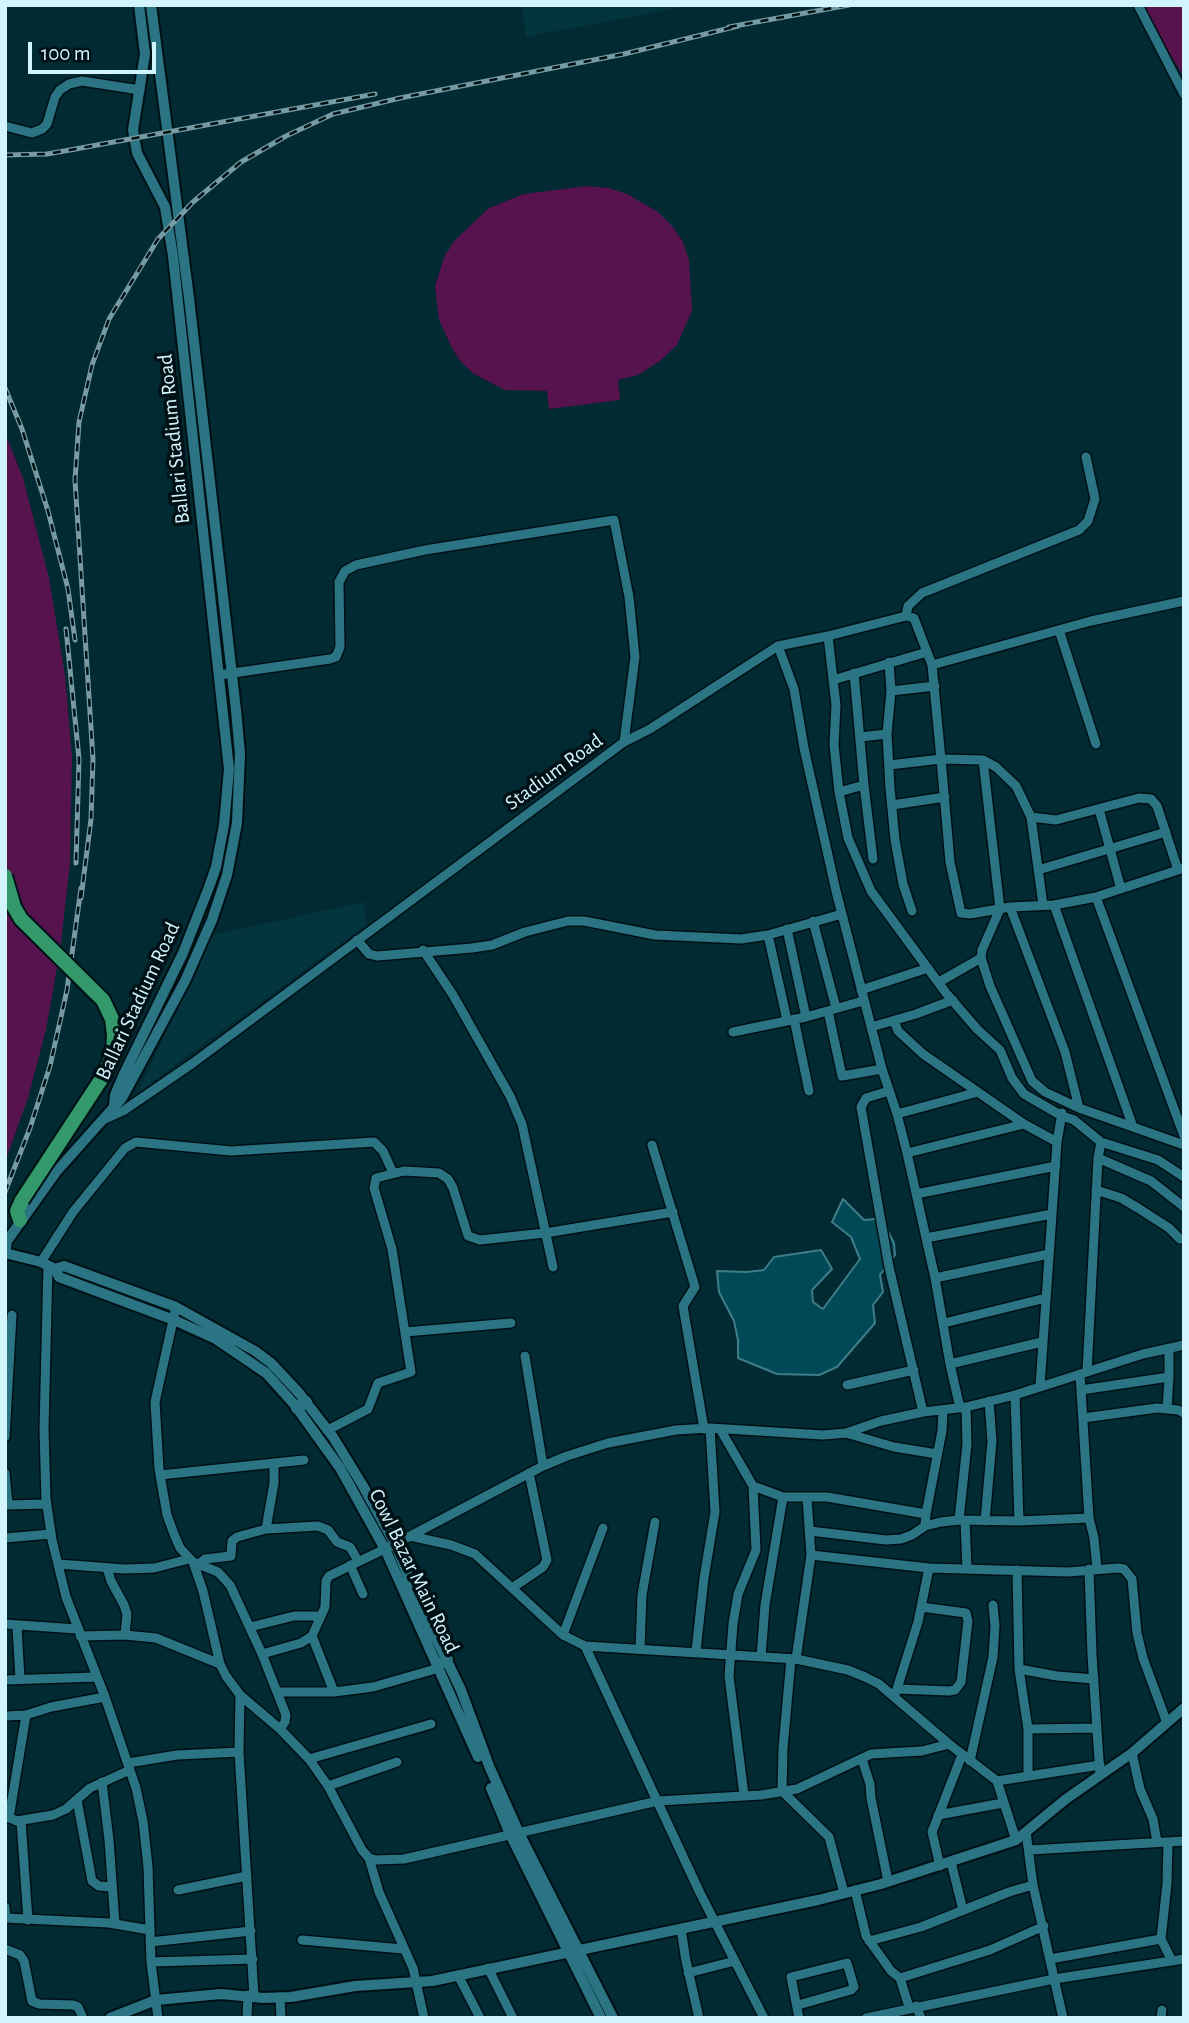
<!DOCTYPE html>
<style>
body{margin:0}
#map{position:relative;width:1189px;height:2023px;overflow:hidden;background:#012a32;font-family:"Alegreya Sans",sans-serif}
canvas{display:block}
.frame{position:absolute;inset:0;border:7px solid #d2f5fd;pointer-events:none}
.scale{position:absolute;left:28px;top:42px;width:128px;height:32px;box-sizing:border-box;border:4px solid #d2f5fd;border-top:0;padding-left:9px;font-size:21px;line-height:24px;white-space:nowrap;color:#d2f5fd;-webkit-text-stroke:5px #001116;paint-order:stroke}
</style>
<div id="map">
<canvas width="1189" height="2023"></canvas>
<div class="frame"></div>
<div class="scale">100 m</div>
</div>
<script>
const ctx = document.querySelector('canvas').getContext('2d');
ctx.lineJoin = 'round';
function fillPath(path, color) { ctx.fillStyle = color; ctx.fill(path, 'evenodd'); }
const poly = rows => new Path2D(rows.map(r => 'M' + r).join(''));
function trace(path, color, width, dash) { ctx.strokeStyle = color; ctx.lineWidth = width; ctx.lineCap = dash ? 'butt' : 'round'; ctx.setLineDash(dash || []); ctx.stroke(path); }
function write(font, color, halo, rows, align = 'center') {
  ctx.font = font + ' "Alegreya Sans",sans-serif'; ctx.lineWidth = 7; ctx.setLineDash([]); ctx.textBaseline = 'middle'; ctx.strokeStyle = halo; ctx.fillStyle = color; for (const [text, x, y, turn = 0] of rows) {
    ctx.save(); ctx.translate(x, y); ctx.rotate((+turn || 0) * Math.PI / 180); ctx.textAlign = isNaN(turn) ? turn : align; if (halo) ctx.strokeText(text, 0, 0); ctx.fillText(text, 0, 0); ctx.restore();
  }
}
const built = poly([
 [522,5,692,5,526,37],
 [364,902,366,925,137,1093,212,935]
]);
const green = poly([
 [1139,5,1184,5,1184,77],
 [586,186,609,188,627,194,658,212,673,227,683,242,689,260,692,311,677,345,660,361,638,375,618,380,620,400,549,409,547,391,505,390,474,374,460,361,452,348,439,320,435,286,445,255,455,240,489,208,524,194],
 [5,433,23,478,49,578,65,675,72,757,70,864,60,951,46,1030,28,1098,5,1162]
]);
const water = poly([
 [843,1199,864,1220,875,1219,885,1226,894,1243,895,1255,880,1275,883,1292,873,1305,875,1323,837,1367,819,1375,777,1374,738,1358,738,1340,734,1321,719,1292,717,1271,747,1272,764,1270,774,1257,821,1250,832,1269,812,1290,813,1302,823,1309,860,1259,851,1237,832,1222,843,1199]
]);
const minor = poly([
 [1138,5,1184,94],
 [5,126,32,133,42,129,47,124,55,97,60,90,69,84,82,81,140,90],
 [906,616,908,606,922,593,1079,530,1088,521,1095,499,1086,457],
 [1059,630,1096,744],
 [778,646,794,689,804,748,836,891,882,1069,897,1114,907,1153,935,1278,950,1364,960,1408],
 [889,662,891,691,887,734,890,788,895,840,903,884,912,911],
 [932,665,1091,621,1184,601],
 [854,673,864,785],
 [833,680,927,652],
 [891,691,935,686],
 [860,737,887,734],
 [624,742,650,729,778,646,828,636],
 [983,760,1000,909,982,950,981,958,990,986,1032,1081,1045,1092,1079,1108,1184,1145],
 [889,765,941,759,950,862,961,913,970,914,1010,907,1054,905,1133,1127],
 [839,792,864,785,873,859],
 [892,805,945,797],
 [1099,809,1121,889],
 [1031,817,1056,820,1139,798,1151,799,1157,806,1178,870],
 [1038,870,1166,832],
 [1096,897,1184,1136],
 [1043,905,1031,817,1016,786,996,767,983,760,941,759,932,665,914,618,906,616,828,636,836,705,834,745,839,792,848,838,871,891,946,993,977,1029,1000,1050,1012,1078,1024,1094,1062,1116,1074,1120,1101,1142,1158,1160,1184,1177],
 [1054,905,1096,897,1184,868],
 [1010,907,1065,1052,1079,1108],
 [813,921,836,1008],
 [787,929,806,1017],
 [768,935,787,1020],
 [357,940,369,954,377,956,472,948,492,945,525,932,568,921,584,921,655,935,741,939,768,935,842,914],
 [423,950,453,995,510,1096,522,1124,553,1267],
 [939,982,981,958],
 [861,990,928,968],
 [828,1011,842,1076,882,1069],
 [794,1019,809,1091],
 [894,1021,898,1031,923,1054,1024,1124,1057,1142],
 [871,1027,916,1014,953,1000],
 [733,1032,806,1017,863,1001],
 [889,1091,866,1098,861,1107,889,1267,923,1412],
 [897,1114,978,1092],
 [103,1120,123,1111,193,1063,624,742,635,657,629,597,614,520,425,550,356,565,345,571,339,582,340,647,336,657,330,659,219,675],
 [652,1145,695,1287,683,1306,704,1429],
 [907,1153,1024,1124],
 [1098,1158,1151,1181,1184,1207],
 [1096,1190,1121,1198,1138,1208,1169,1228,1180,1239],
 [916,1194,1056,1166],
 [926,1238,1052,1214],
 [41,1262,73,1212,125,1148,136,1142,231,1151,374,1142,383,1151,393,1173],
 [48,1266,44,1429,46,1499,52,1540,66,1597,105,1697,136,1788,143,1821,148,1867,151,1962,158,2018],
 [935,1278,1049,1254],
 [176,1307,155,1402,159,1469,167,1515,174,1534,180,1548,193,1562,203,1591,220,1664,226,1676,240,1695,280,1729,309,1759,328,1786,362,1850,369,1858,376,1860,404,1859,658,1801,761,1795,797,1789,871,1754,922,1751,949,1744],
 [944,1323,1046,1298],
 [405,1332,511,1323],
 [525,1356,543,1466],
 [950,1364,1042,1342],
 [1087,1372,1098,1158,1101,1142],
 [1080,1374,1089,1518,1094,1538,1097,1569],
 [1169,1377,1169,1349],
 [847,1385,914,1370],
 [1040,1386,1057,1142,1062,1113],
 [1081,1390,1169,1377,1167,1409],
 [1083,1418,1157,1408,1178,1410,1184,1413],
 [720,1429,753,1486,756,1550,738,1594,733,1624,729,1676,744,1795],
 [328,1430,368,1409,378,1383,411,1372,392,1249,374,1188,376,1178,404,1171,439,1173,448,1179,453,1188,468,1236,480,1240,545,1233,673,1212],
 [846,1433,894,1447,937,1454],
 [5,1437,12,1315],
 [5,1473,8,1505],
 [160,1475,304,1460],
 [753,1486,783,1497,827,1497,926,1514,925,1526],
 [807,1498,811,1555],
 [5,1505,47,1504],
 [926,1514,942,1431,943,1411],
 [959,1520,967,1444,966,1407],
 [965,1520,967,1568],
 [985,1521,992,1441,989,1401],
 [1019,1521,1089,1518],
 [266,1529,274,1483,274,1463],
 [810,1531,886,1540,901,1539,912,1535,925,1526,941,1522,959,1520,1019,1521,1015,1395],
 [410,1536,451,1545,475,1554,563,1635,585,1646,796,1659,848,1670,865,1677,879,1684,949,1744,997,1781,1016,1840],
 [5,1538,51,1534],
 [193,1562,218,1572,230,1585,262,1654,286,1715,285,1722,280,1729],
 [58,1564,125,1569,154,1568,189,1559],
 [198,1565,205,1559,231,1556,232,1541,237,1537,266,1529,318,1526,328,1530,337,1542,350,1547,358,1561],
 [350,1565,363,1594],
 [107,1568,111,1581,124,1605,127,1614,125,1635],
 [1089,1569,1092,1655,1100,1775],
 [1017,1570,1019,1669,1028,1729,1028,1776],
 [512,1588,543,1567,547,1560,529,1473],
 [5,1624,77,1629],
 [17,1627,20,1679],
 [250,1627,294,1616,321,1616],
 [563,1635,603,1528],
 [80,1636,125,1635,156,1638,220,1664],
 [312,1636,334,1692],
 [585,1646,700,1893,764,2018],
 [640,1648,642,1595,655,1522],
 [696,1651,704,1578,715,1512,710,1428],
 [262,1654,301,1643,312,1636,325,1607,326,1581,329,1576,395,1544,543,1466,567,1456,608,1443,676,1430,710,1428,823,1435,846,1433,881,1421,923,1412,966,1407,1015,1395,1143,1354,1184,1345],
 [761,1657,765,1605,783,1497],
 [791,1659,783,1748,782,1791,829,1837,844,1893],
 [796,1659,811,1555,929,1568,1068,1572,1118,1568,1124,1569,1132,1579,1137,1633,1143,1658,1167,1723],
 [1019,1669,1057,1676,1094,1679],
 [5,1680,96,1677],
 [897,1689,949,1691,955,1690,961,1682,968,1621,966,1613,921,1607],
 [277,1692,334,1692,373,1687,439,1668],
 [896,1692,918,1622,929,1568],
 [240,1695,239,1752,254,1996],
 [5,1716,26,1715,51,1707,105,1697],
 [1028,1729,1097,1728],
 [1132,1753,1140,1789,1153,1819,1157,1842],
 [309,1759,431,1724],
 [862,1759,870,1784,871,1798,888,1881],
 [970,1761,993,1657,995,1626,993,1605],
 [128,1763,177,1755,239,1752],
 [997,1781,1100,1765],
 [102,1782,109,1840,115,1924],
 [328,1786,397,1762],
 [77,1800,92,1881,99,1886,112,1887],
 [938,1815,1003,1803],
 [5,1816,17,1821,53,1815,66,1809,90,1788,130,1770],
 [9,1818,26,1715],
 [21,1821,28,1920],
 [1026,1832,1033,1885,1063,2018],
 [1029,1850,1184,1841],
 [369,1858,379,1892,413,1968,424,2018],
 [951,1862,963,1910],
 [940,1866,932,1832,962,1755],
 [178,1890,247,1876],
 [855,1890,866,1936,891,1971,900,1978,909,2007],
 [5,1907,6,1918],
 [5,1918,109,1923,150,1930],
 [681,1929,686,1961,699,2018],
 [1161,1939,1172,1961],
 [302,1940,403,1949],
 [869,1941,921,1927,1009,1892,1033,1885],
 [150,1942,251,1931],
 [5,1949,20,1955,24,1961,32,2001,39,2004,73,2005,78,2007,83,2018],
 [1050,1959,1161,1939,1167,1884,1168,1842],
 [151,1962,253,1959],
 [488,1968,513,2018],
 [688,1973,735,1961],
 [458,1975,480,2018],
 [900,1978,990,1950,1044,1926],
 [280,1997,281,2018],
 [798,2005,851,1990,854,1987,847,1963,791,1977,799,2018],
 [916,2006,921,2018],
 [247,2018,248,1995],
 [866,2018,1054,1979,1184,1959],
 [1161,2018,1162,2010]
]);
const tertiary = poly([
 [114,1105,115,1095,124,1074,183,953,209,887,216,867,224,825,229,769,173,256,165,207,137,153,133,130,145,54,139,5],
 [5,1253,41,1262,55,1269,64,1266,176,1307,255,1351,271,1363,299,1393,333,1437,363,1486,395,1544,420,1605,461,1690,489,1766,519,1833,613,2018],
 [5,1255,7,1241,56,1172,122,1098,185,981,212,920,227,875,237,823,240,754,236,710,189,298,151,5],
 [55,1269,59,1277,174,1320,216,1339,266,1373,294,1404,340,1468,385,1549,478,1757],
 [491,1788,510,1834,601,2018],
 [110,2018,156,2000,221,1994,263,1998,291,1997,355,1986,432,1981,818,1900,881,1884,1016,1840,1066,1799,1132,1753,1184,1708]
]);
const secondary = poly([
 [297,1408,306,1402],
 [438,1665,447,1660]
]);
const trunk = poly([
 [20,1220,17,1211,22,1200]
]);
const rail = poly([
 [729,27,849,5],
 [5,155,47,154,70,150,375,94],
 [5,388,22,429,48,511,68,589,75,640],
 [66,629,79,759,76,863],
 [81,898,91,819,93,759,75,480,79,422,92,365,109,319,158,239,193,202,241,162,286,136,333,114,400,98,624,54,738,26],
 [5,1192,30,1128,50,1066,67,990,81,888]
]);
const trunkBridge = poly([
 [5,876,14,907,21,919,103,1000,112,1019,114,1035,113,1054,102,1078,22,1200]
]);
const streetNames = [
 ["Ballari Stadium Road",174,439,-96],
 ["Stadium Road",554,772,-36],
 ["Ballari Stadium Road",138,1001,-65],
 ["Cowl Bazar Main Road",414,1571,64]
];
fillPath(built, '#04353e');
fillPath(green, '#56134d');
fillPath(water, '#004956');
trace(water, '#3f7d88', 2);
trace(minor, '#001116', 12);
trace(tertiary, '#001116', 14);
trace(secondary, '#001116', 16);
trace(trunk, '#001116', 18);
trace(minor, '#2a7484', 9);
trace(tertiary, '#2a7484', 10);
trace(secondary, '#2a7484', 12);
trace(trunk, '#34996a', 14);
trace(rail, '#769ba3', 5);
trace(rail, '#001116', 2.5, [8]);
trace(trunkBridge, '#001116', 18, []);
trace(trunkBridge, '#34996a', 14);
write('21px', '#d2f5fd', '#001116', streetNames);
</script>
